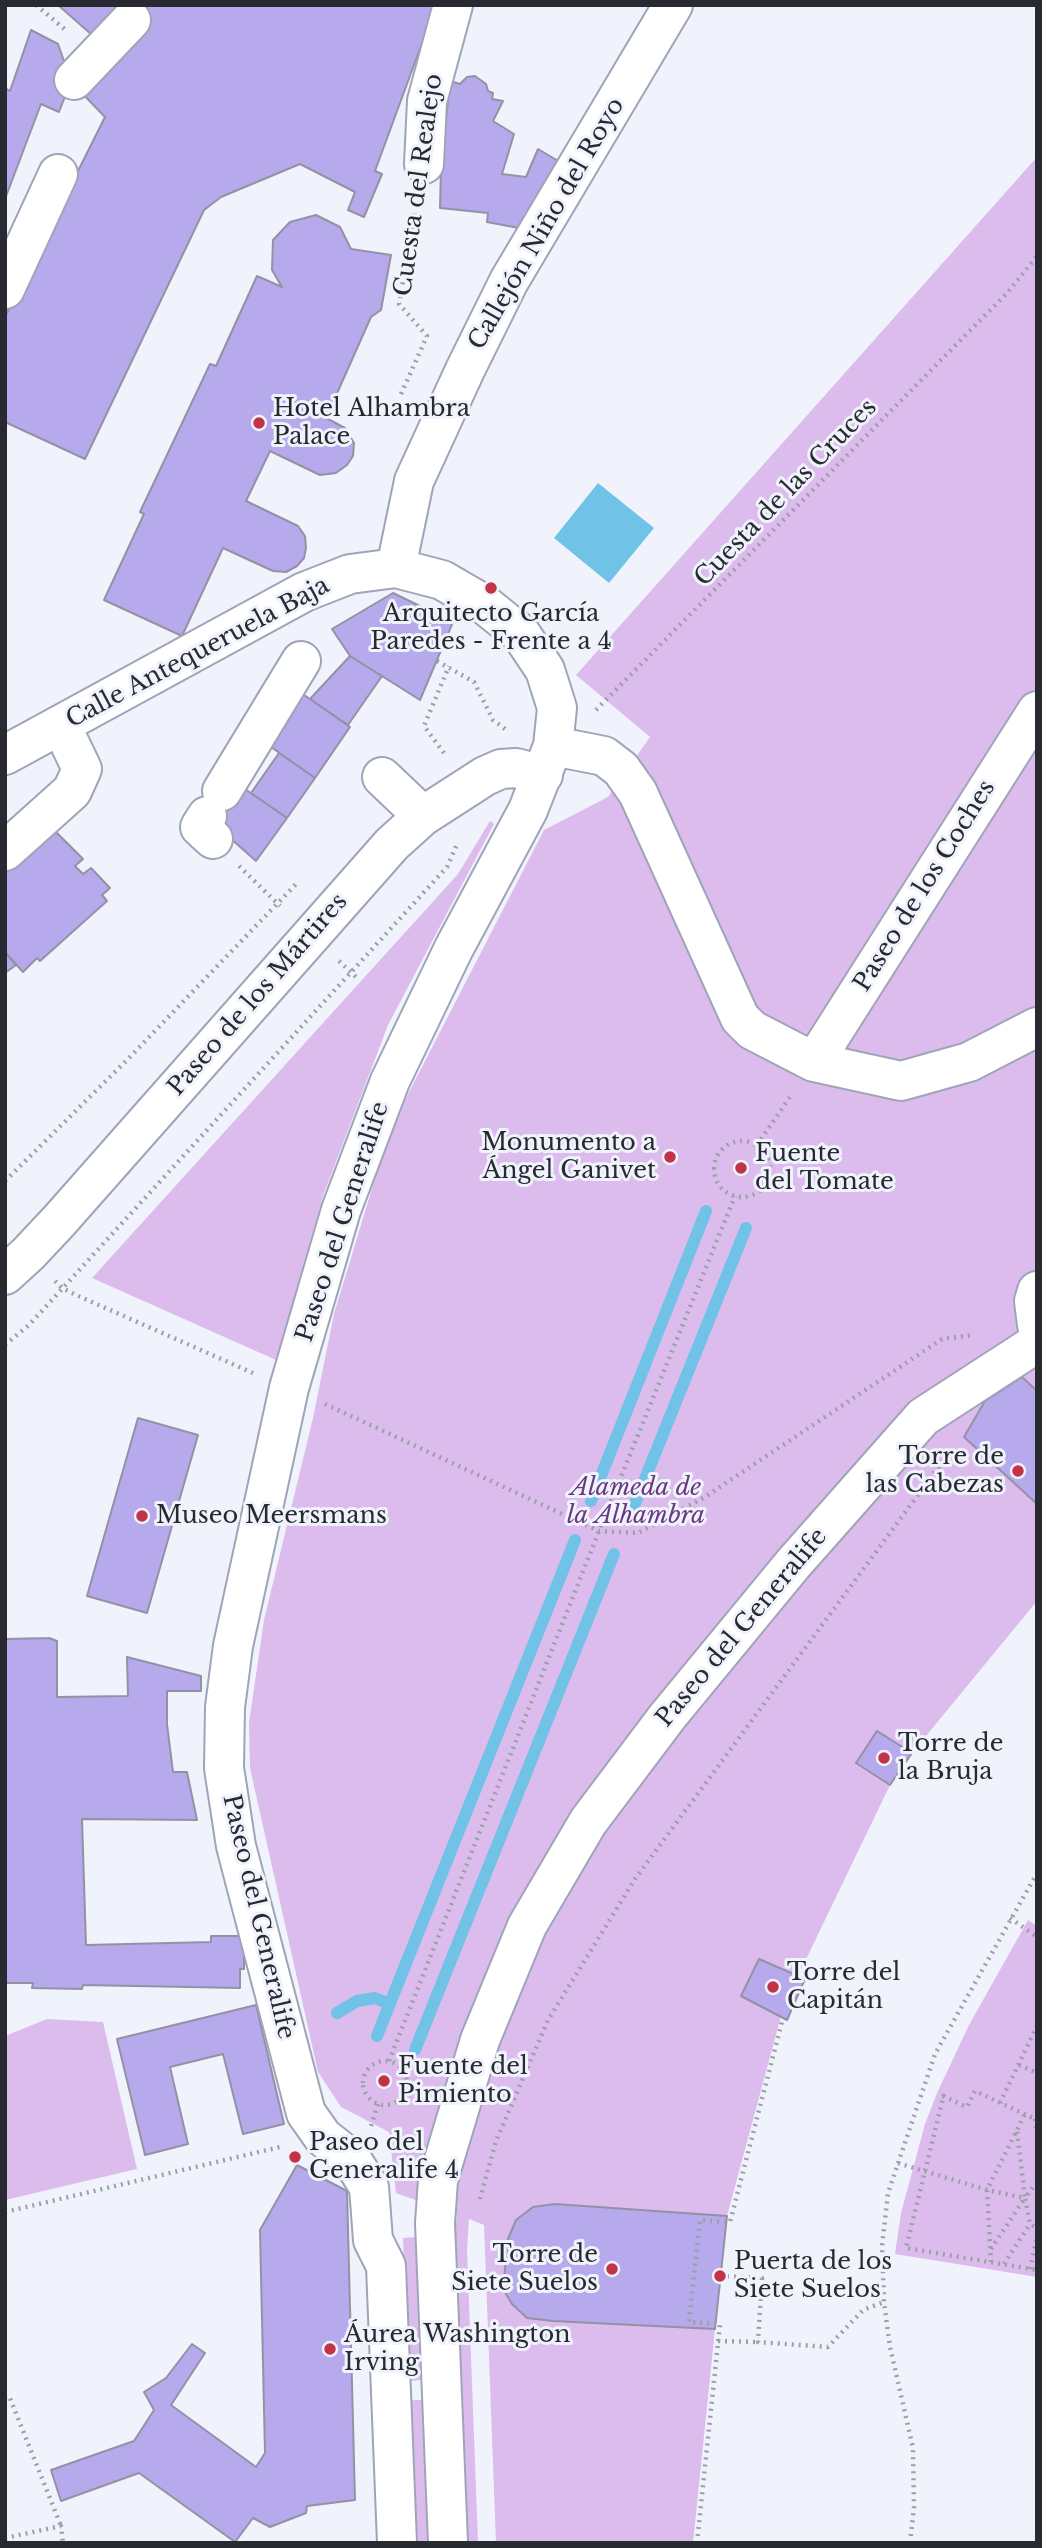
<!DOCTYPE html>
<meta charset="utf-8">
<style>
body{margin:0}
#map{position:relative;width:1042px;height:2548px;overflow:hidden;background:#f0f3fb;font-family:"Libre Baskerville",serif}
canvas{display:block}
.frame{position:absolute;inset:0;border:7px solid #282a32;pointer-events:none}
</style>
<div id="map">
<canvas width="1042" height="2548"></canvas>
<div class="frame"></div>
</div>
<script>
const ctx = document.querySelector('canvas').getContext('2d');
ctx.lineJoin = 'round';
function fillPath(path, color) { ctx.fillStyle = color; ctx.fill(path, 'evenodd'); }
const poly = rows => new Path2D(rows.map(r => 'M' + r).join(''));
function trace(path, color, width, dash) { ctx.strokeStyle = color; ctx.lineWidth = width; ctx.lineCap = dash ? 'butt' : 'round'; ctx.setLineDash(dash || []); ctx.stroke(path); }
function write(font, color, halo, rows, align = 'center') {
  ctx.font = font + ' "Libre Baskerville",serif'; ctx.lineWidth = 6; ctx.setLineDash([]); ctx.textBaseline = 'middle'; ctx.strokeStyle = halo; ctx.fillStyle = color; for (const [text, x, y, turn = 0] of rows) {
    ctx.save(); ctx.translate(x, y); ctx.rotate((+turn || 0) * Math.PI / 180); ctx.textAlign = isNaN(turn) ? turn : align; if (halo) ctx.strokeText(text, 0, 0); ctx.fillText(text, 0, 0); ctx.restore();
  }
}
const green = poly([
 [1037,157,1037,1391,1022,1378,985,1401,964,1437,1037,1504,1037,1601,912,1753,877,1731,856,1762,890,1785,798,1976,759,1959,741,1995,781,2016,727,2216,516,2221,508,2239,503,2289,512,2304,527,2318,553,2321,715,2329,693,2543,496,2543,484,2225,469,2219,467,2249,478,2543,468,2543,455,2232,457,2215,396,2193,389,2132,341,2107,318,2072,250,1768,249,1723,264,1620,313,1418,334,1314,390,1129,544,830,608,797,650,737,576,675],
 [490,821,494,824,388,1025,323,1196,276,1360,92,1278,458,874],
 [1028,1920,1037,1926,1037,2277,895,2254,901,2213,925,2124,937,2093,969,2025],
 [47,2019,103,2022,137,2169,5,2200,5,2036],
 [416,2237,422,2380,408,2381,403,2238],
 [410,2400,423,2400,429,2543,416,2543]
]);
const water = poly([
 [598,483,654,528,609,583,554,538]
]);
const stream = poly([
 [591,1501,706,1211],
 [630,1516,746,1228],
 [337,2013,357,2001,375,1998,390,2004],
 [377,2036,575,1540],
 [415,2050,614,1554]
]);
const building = poly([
 [58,5,436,5,375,171,382,174,364,217,348,210,355,192,300,164,221,197,204,210,85,459,5,422,5,317,105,117,77,88,100,42,58,5],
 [31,30,58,44,71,81,59,112,41,104,5,199,5,88,10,91,31,30],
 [475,76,486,84,488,91,493,93,492,99,503,101,493,121,514,134,502,174,526,177,538,149,565,165,519,228,487,222,488,213,440,208,441,167,450,81,460,84,467,77,475,76],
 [316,215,340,227,351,249,391,255,381,310,371,317,326,418,345,428,354,443,353,456,347,465,336,473,320,475,270,451,246,501,298,526,305,536,306,548,304,558,297,566,286,572,273,571,223,548,182,636,104,600,144,514,140,512,210,364,216,366,257,276,282,287,272,270,273,240,290,222,316,215],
 [393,593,453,622,420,700,350,656,332,629,393,593],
 [350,656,382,676,348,725,310,699,350,656],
 [297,690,350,727,315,778,261,740,297,690],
 [279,753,315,778,287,818,251,793,279,753],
 [242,787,287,818,256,861,212,822,242,787],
 [49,825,83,859,75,866,83,874,91,868,110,888,102,895,107,901,40,961,37,958,23,972,5,952,5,866,49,825],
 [5,952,16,965,5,973,5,952],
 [1022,1377,1037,1391,1037,1504,964,1437,985,1401,1022,1377],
 [138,1418,198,1435,147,1613,87,1596,138,1418],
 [49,1638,57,1641,57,1697,128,1696,127,1657,201,1676,201,1691,167,1691,167,1724,173,1772,187,1772,197,1820,82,1819,86,1945,211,1942,211,1936,240,1936,244,1948,244,1969,240,1969,240,1988,83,1985,82,1989,32,1988,33,1983,5,1983,6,1639,49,1638],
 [877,1731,912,1753,890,1785,856,1763,877,1731],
 [759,1959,805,1979,787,2020,741,1996,759,1959],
 [256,2005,284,2124,243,2134,223,2054,170,2067,188,2144,145,2155,117,2039,256,2005],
 [297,2165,347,2191,355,2500,307,2506,306,2513,270,2527,253,2518,235,2542,139,2473,61,2501,51,2470,134,2441,154,2410,144,2392,166,2378,192,2344,205,2353,171,2405,256,2467,265,2453,260,2230,297,2165],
 [555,2204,727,2216,715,2329,553,2321,527,2318,512,2304,503,2289,508,2239,516,2220,533,2207,555,2204]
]);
const path = poly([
 [36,5,68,32],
 [401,394,427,336,399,304,417,203],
 [437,661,474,682,493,720,505,729],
 [596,710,1008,292,1037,256],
 [444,753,424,726,449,666],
 [239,866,280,906],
 [339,961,358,979],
 '714 1169a28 28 0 1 1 56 0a28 28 0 1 1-56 0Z',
 [757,1145,792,1094],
 [5,1181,127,1060,299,881],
 [55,1281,62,1288,76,1295,253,1373],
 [5,1345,30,1324,447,867,458,842],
 [325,1404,599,1531,638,1533,705,1497,942,1339,973,1335],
 [1010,1918,1037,1937],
 [389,2061,599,1531,735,1196],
 '363 2083a22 22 0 1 1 44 0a22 22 0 1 1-44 0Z',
 [1019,2065,1037,2073],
 [944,2094,906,2248,1037,2270],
 [943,2096,967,2107,975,2091,1037,2120],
 [1000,2103,1037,2026],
 [1035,2119,1037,2135],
 [371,2126,378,2104],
 [898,2163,987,2190,1025,2198],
 [1037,2182,1025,2198,1030,2224,1037,2228],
 [480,2199,496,2141,548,2020,635,1879,951,1450],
 [5,2212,280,2147],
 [991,2249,1025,2198,1017,2131],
 [991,2262,987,2190,1025,2114],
 [1004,2264,1030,2224],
 [1030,2269,1037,2236],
 [720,2276,762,2278,758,2342,828,2347,863,2310,884,2302],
 [718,2341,758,2342],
 [5,2397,9,2396,61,2526],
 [5,2538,61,2526,63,2543],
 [697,2543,720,2324,689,2322,700,2220,730,2222,783,2018],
 [910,2543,914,2507,913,2448,890,2347,884,2302,882,2246,888,2193,935,2054,1037,1873]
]);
const minor = poly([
 [74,80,131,20],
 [424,164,427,101,453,5],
 [5,289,58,174],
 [396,568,414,481,465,370,509,281,673,5],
 [553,746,604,756,621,769,638,793,740,1018,752,1030,814,1062,901,1081,969,1062,1037,1027],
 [5,755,304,592,350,574,396,568,442,580,485,605,521,634,545,670,557,708,553,746,528,810,454,948,390,1081,341,1210,289,1388,233,1646,225,1707,224,1768,236,1846,306,2113,323,2137,352,2160,369,2187,373,2240,386,2266,397,2543],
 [382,777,423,816],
 [222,791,301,661],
 [207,816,200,827,213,839],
 [5,851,72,791,82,769,70,744],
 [814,1062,1037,711],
 [5,1275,28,1254,59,1221,392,844,423,816,485,776,501,769,516,768,543,775],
 [1037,1291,1034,1301,1037,1325],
 [448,2543,435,2223,438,2180,480,2040,527,1926,588,1822,667,1717,793,1564,923,1417,1037,1343]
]);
const markers = [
 [259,423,7,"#c33347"],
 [491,588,7,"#c33347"],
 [670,1157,7,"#c33347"],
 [741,1168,7,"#c33347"],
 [1018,1471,7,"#c33347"],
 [142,1516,7,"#c33347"],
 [884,1758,7,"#c33347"],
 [773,1987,7,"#c33347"],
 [384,2081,7,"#c33347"],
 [295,2157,7,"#c33347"],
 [612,2269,7,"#c33347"],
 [720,2276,7,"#c33347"],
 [330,2349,7,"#c33347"]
];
const streetNames = [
 ["Cuesta del Realejo",419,185,-82],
 ["Callejón Niño del Royo",547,224,-60],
 ["Cuesta de las Cruces",786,493,-46],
 ["Calle Antequeruela Baja",198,653,-28],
 ["Paseo de los Coches",925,886,-58],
 ["Paseo de los Mártires",258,995,-49],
 ["Paseo del Generalife",343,1222,-72],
 ["Paseo del Generalife",742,1628,-50],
 ["Paseo del Generalife",258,1917,77]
];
const poiNames = [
 ["Hotel Alhambra",273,409],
 ["Palace",273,437],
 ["Arquitecto García",491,614,"center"],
 ["Paredes - Frente a 4",491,642,"center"],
 ["Monumento a",656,1143,"right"],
 ["Ángel Ganivet",656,1171,"right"],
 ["Fuente",755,1154],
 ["del Tomate",755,1182],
 ["Torre de",1004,1457,"right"],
 ["las Cabezas",1004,1485,"right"],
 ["Museo Meersmans",156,1516],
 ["Torre de",898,1744],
 ["la Bruja",898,1772],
 ["Torre del",787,1973],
 ["Capitán",787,2001],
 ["Fuente del",398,2067],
 ["Pimiento",398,2095],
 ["Paseo del",309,2143],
 ["Generalife 4",309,2171],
 ["Torre de",598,2255,"right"],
 ["Siete Suelos",598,2283,"right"],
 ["Puerta de los",734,2262],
 ["Siete Suelos",734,2290],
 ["Áurea Washington",344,2335],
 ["Irving",344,2363]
];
const parkNames = [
 ["Alameda de",636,1488],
 ["la Alhambra",636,1516]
];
fillPath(green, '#dcbced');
fillPath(water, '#70c2e6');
trace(stream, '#70c2e6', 12);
fillPath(building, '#b6a9ec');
trace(building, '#9491a5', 2);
trace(minor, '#9fa5b9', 42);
trace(path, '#9c9fa7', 4.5, [2, 5]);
trace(minor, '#fff', 38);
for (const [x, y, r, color] of markers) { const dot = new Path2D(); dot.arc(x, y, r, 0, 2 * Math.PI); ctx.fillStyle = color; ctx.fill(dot); trace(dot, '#f0f3fb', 2.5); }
write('24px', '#282a32', '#f0f3fb', streetNames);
write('24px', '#282a32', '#f0f3fb', poiNames, 'left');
write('italic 24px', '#6a3981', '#f0f3fb', parkNames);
</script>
